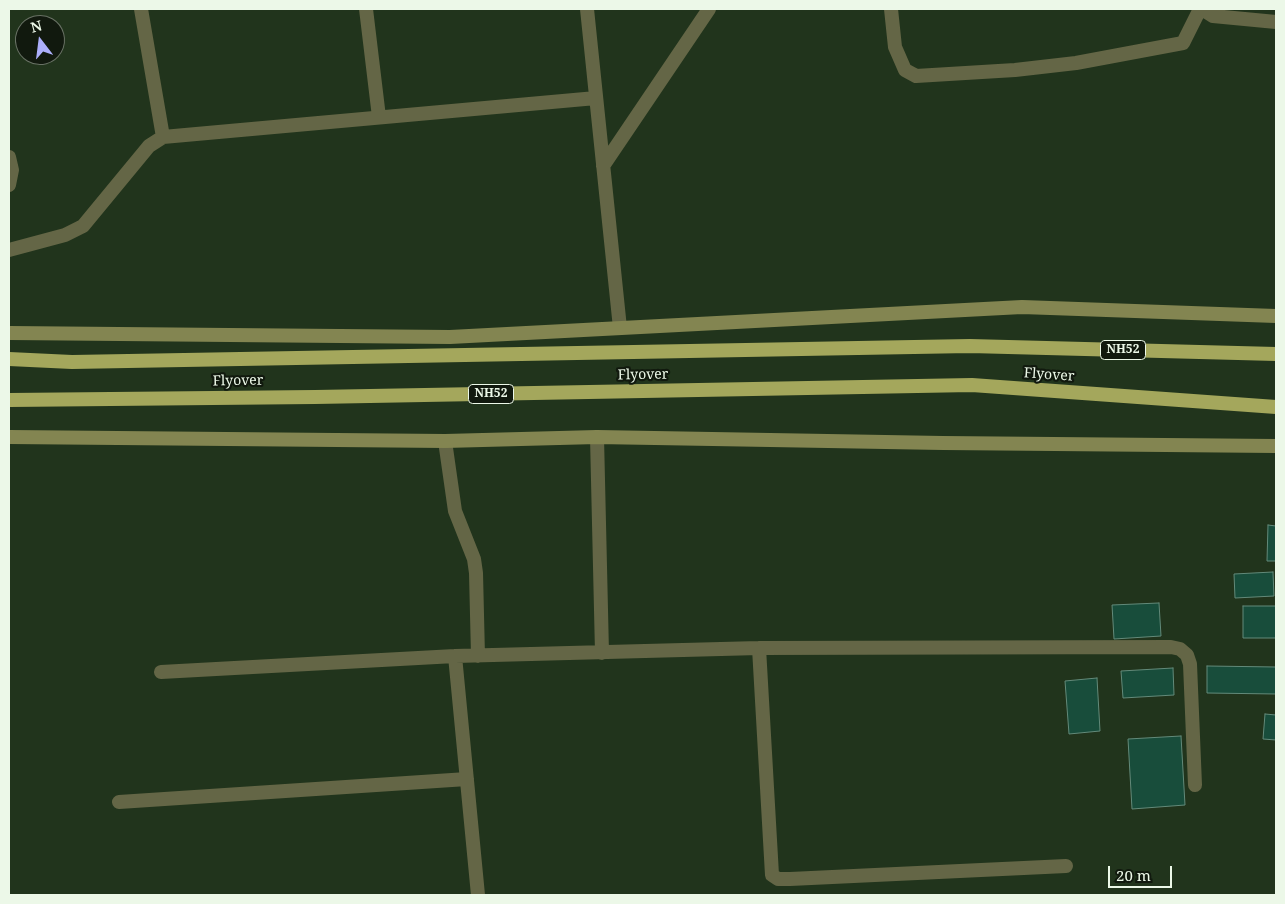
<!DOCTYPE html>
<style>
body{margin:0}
#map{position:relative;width:1285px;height:904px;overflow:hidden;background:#21341c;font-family:"Noto Serif",serif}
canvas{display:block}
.frame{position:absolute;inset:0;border:10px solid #ecf8e8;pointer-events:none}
.north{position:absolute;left:15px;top:15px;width:50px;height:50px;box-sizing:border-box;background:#11190e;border:1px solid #697265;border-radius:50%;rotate:345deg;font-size:14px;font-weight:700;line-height:20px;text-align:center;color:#ecf8e8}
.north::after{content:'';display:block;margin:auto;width:18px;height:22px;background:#acaffb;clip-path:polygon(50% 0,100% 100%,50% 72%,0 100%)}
.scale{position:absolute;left:1108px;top:866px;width:64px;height:22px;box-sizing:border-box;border:2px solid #ecf8e8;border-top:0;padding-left:6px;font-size:15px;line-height:18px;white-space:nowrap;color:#ecf8e8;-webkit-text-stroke:4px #11190e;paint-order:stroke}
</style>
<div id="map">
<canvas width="1285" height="904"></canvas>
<div class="frame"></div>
<div class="north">N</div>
<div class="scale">20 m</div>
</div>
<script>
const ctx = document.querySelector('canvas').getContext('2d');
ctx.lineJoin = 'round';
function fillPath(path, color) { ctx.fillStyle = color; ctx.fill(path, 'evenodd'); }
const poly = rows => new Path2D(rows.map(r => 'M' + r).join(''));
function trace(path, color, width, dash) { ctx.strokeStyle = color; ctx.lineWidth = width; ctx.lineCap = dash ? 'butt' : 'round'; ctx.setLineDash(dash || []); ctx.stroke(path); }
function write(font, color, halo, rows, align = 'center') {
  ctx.font = font + ' "Noto Serif",serif'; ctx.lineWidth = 4.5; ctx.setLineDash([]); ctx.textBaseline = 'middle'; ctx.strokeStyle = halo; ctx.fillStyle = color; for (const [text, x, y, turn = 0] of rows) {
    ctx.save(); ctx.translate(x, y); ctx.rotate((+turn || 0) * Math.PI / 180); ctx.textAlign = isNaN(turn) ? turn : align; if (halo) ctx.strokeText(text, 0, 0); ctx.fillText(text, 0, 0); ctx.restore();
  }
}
const building = poly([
 [1268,525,1276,526,1276,561,1267,561,1268,525],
 [1273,572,1274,596,1235,598,1234,574,1273,572],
 [1159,603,1161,636,1114,639,1112,605,1159,603],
 [1243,606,1276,606,1276,638,1243,638,1243,606],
 [1207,666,1276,667,1276,694,1207,693,1207,666],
 [1173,668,1174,695,1123,698,1121,671,1173,668],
 [1097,678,1100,731,1069,734,1065,681,1097,678],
 [1265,714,1276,715,1276,740,1263,739,1265,714],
 [1181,736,1185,805,1132,809,1128,739,1181,736]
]);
const minor = poly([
 [141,9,163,137],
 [366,9,379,117],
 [587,9,620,328],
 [891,9,895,47,905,70,916,76,1015,70,1076,63,1183,43,1200,9],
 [1202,9,1213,16,1276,22],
 [9,157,12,170,9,185],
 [603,166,709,9],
 [9,250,65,235,83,226,149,146,163,137,596,98],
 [597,437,602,653],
 [445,441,455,511,474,559,476,573,478,656],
 [759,648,772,875,778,879,790,879,1066,866],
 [455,656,478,895],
 [161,672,455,656,759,648,1171,647,1180,649,1187,655,1190,664,1195,785],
 [119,802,467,779]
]);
const secondary = poly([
 [9,333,450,337,1022,307,1276,316],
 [9,437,445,441,597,437,943,443,1276,446]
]);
const trunk = poly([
 [9,359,72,362,970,346,1276,354],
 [9,400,315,397,972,385,1276,407]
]);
const shields = [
 [1123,350,45],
 [491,394,45]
];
const shieldNames = [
 ["NH52",1123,350],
 ["NH52",491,394]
];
const streetNames = [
 ["Flyover",643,375,-1],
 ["Flyover",1049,375,4],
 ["Flyover",238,381,-1]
];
fillPath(building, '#184d3b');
trace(building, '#638a7a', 1);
trace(minor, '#646646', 14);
trace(secondary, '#838551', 14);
trace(trunk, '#a4a75c', 14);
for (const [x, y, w] of shields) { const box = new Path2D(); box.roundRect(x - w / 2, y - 9.5, w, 19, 4); ctx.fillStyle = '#11190e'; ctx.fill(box); trace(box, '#ecf8e8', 1); }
write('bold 12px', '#ecf8e8', null, shieldNames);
write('14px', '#ecf8e8', '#11190e', streetNames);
</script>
